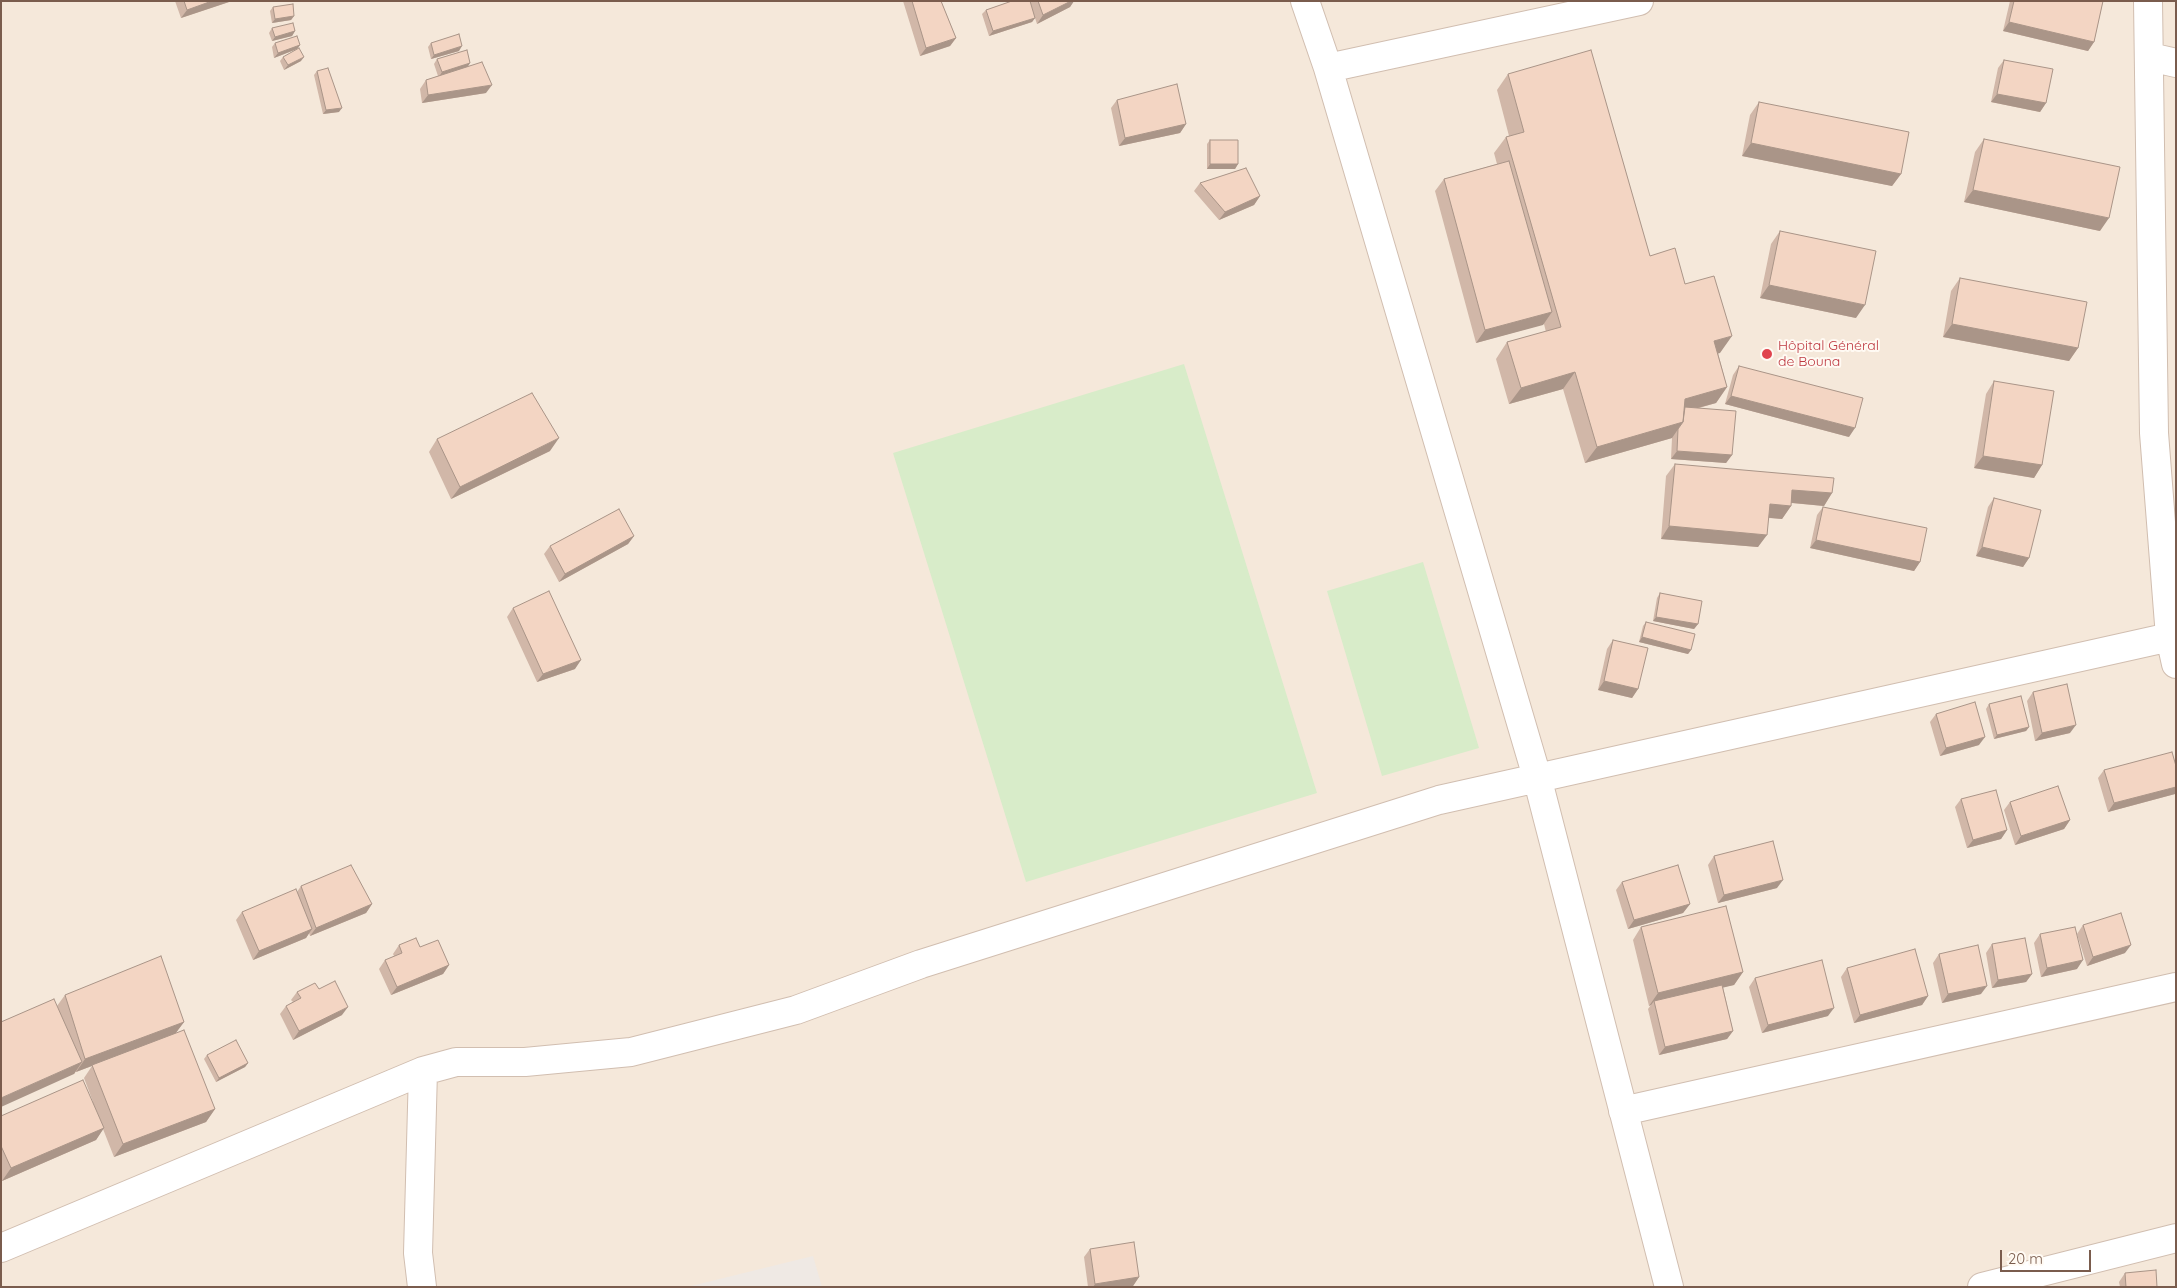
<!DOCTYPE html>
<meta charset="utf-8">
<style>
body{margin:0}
#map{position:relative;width:2177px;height:1288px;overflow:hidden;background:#fdf6ec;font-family:Quicksand,sans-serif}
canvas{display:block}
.frame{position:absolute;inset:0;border:2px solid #7a5c4d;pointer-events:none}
.scale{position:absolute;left:2000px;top:1250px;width:91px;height:22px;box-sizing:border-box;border:2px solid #7a5c4d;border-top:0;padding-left:6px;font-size:15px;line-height:18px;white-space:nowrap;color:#7a5c4d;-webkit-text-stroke:4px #fffaf3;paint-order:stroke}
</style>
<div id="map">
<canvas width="2177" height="1288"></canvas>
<div class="frame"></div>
<div class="scale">20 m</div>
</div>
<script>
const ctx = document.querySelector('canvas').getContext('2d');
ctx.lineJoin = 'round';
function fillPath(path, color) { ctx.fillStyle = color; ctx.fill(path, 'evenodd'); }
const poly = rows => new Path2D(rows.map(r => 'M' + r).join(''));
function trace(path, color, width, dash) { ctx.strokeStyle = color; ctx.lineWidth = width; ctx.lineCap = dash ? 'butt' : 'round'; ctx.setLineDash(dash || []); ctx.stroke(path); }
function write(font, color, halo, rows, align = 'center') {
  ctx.font = font + ' Quicksand,sans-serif'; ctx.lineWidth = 4; ctx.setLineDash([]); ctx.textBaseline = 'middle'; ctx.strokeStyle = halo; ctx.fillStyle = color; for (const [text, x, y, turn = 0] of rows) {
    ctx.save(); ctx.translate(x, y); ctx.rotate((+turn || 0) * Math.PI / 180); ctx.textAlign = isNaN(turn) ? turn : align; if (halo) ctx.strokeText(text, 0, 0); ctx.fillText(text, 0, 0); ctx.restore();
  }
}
const residential = poly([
 [1,1,2176,1,2176,1287,1,1287]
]);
const industrial = poly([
 [813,1256,822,1287,687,1287]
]);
const green = poly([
 [1184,364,1317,793,1026,882,893,453],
 [1423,562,1479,748,1382,776,1327,591]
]);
const minor = poly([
 [1305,1,1328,68,1537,777,1669,1287],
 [2148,1,2154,433,2170,637,2176,664],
 [2150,57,2176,63],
 [1328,68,1639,1],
 [1623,1111,2176,987],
 [1,1248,423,1071,456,1062,525,1062,631,1052,796,1010,921,964,1439,800,2170,637],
 [422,1287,418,1253,423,1071],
 [1982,1287,2176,1238]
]);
const wall = poly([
 [175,1,232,1,181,18],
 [903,1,941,1,956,38,950,46,920,56],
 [1012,1,1074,1,1070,7,1037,24,1035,18,1032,22,989,36,982,14,986,10],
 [2010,1,2103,1,2094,42,2088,51,2003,31],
 [273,7,294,16,291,20,272,23,270,11],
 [272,28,295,31,292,36,272,41,269,33],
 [275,43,300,45,297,49,274,58,272,47],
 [431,43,459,51,431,59,428,47],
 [283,57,301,61,284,70,280,61],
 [437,59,469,66,486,93,422,103,420,89,426,80,438,76,434,64],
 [2004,60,2046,103,2040,112,1991,102,1998,68],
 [317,71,339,112,323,114,314,75],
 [1508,74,1650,256,1685,284,1720,353,1718,353,1727,387,1716,403,1699,408,1732,455,1726,463,1671,459,1672,438,1585,463,1563,389,1509,404,1496,359,1507,342,1546,332,1544,324,1476,343,1435,191,1444,179,1497,164,1494,153,1506,137,1509,136,1497,90],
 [1117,100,1186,124,1180,133,1119,146,1111,108],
 [1759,102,1901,174,1892,186,1742,156,1750,115],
 [1984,139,2100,231,1964,202,1975,152],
 [1210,140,1238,164,1235,169,1207,169,1207,144],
 [1200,183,1260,196,1254,205,1219,220,1194,191],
 [1780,231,1856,318,1760,298,1771,244],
 [1960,278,2078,348,2069,361,1943,337,1951,291],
 [1739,366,1849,437,1725,404,1733,375],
 [1994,381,2042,465,2034,478,1974,468,1986,394],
 [437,439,550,451,451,499,429,452],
 [1675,464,1832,493,1824,506,1791,503,1791,506,1782,519,1769,518,1758,547,1661,539,1666,476],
 [1994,498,2029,558,2023,567,1976,556,1988,507],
 [1823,507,1920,562,1914,571,1810,548,1817,515],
 [634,536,628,544,559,582,544,554,550,546],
 [1660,593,1698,624,1694,629,1653,621,1657,598],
 [513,608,575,669,537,682,507,617],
 [1646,622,1691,650,1688,654,1639,642,1643,626],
 [1613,640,1638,689,1632,698,1598,690,1607,649],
 [2033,692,2070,733,2035,741,2027,701],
 [1989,704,2029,727,2026,731,1994,739,1986,709],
 [1936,714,1979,745,1940,756,1930,722],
 [2176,766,2176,793,2175,794,2108,812,2098,778,2104,770],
 [1961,799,2007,830,2001,839,1967,848,1955,807],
 [2010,802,2070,820,2064,829,2015,845,2004,810],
 [1714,856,1777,888,1718,903,1708,865],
 [1622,882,1690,904,1683,913,1628,929,1616,890],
 [301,886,372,904,366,913,310,936,309,933,306,938,253,960,236,920,242,912,297,892],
 [2083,925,2125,953,2087,966,2077,934],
 [1641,927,1743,972,1734,985,1723,987,1733,1031,1727,1039,1659,1055,1648,1009,1651,1005,1649,1006,1633,940],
 [2040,934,2077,969,2041,977,2034,943],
 [1992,944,2032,974,2026,982,1992,988,1986,953],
 [399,945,420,947,449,965,443,974,391,995,379,969,385,960,394,956,393,954],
 [1939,954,1981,994,1942,1003,1933,963],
 [1847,968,1928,996,1922,1005,1854,1023,1841,977],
 [1755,978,1828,1016,1762,1033,1749,987],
 [319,989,342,1015,293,1040,280,1014,286,1006,293,1002,291,1000,297,992],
 [65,995,184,1022,175,1034,215,1109,206,1122,114,1157,103,1129,96,1140,2,1181,1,1179,1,1116,93,1102,84,1078,92,1066,76,1072,76,1071,74,1074,57,1006],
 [207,1055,248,1063,245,1067,216,1082,204,1059],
 [1090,1249,1139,1277,1133,1286,1126,1287,1088,1287,1084,1257],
 [2125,1273,2157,1287,2120,1287,2119,1282]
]);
const shadedWall = poly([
 [212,1,232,1,181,18,187,10],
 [1071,1,1074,1,1070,7,1037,24,1043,15],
 [294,16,291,20,272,23,275,19],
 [1035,18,1032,22,989,36,993,31],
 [2009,22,2094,42,2088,51,2003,31],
 [295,31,292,36,272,41,275,37],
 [956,38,950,46,920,56,926,48],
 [300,45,297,49,274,58,278,53],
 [462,46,459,51,431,59,434,55],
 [304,57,301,61,284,70,288,65],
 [470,63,467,68,439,77,442,72],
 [492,85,486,93,422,103,428,95],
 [1997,94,2046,103,2040,112,1991,102],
 [342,108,339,112,323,114,326,110],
 [1186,124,1180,133,1119,146,1125,138],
 [1751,143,1901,174,1892,186,1742,156],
 [1210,164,1238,164,1235,169,1207,169],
 [1973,190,2109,218,2100,231,1964,202],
 [1260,196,1254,205,1219,220,1225,212],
 [1769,285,1865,305,1856,318,1760,298],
 [1552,312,1543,325,1476,343,1485,330],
 [1952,324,2078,348,2069,361,1943,337],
 [1732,336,1720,353,1703,358,1714,341],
 [1575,372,1563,389,1509,404,1521,388],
 [1727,387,1716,403,1679,413,1685,399],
 [1731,396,1855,428,1849,437,1725,404],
 [1683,422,1672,438,1585,463,1597,447],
 [559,438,550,451,451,499,460,487],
 [1677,451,1732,455,1726,463,1671,459],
 [1983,456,2042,465,2034,478,1974,468],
 [1792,490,1832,493,1824,506,1783,502],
 [1770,504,1791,506,1782,519,1761,517],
 [1669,526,1767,535,1758,547,1661,539],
 [634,536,628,544,559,582,565,574],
 [1816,540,1920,562,1914,571,1810,548],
 [1982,547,2029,558,2023,567,1976,556],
 [1656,617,1698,624,1694,629,1653,621],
 [1642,637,1691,650,1688,654,1639,642],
 [581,660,575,669,537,682,543,674],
 [1604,681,1638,689,1632,698,1598,690],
 [2076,725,2070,733,2035,741,2042,733],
 [2029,727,2026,731,1994,739,1997,735],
 [1985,737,1979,745,1940,756,1946,748],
 [2176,787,2175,794,2108,812,2114,803],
 [2070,820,2064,829,2015,845,2021,836],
 [2007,830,2001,839,1967,848,1973,840],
 [1783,880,1777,888,1718,903,1724,895],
 [372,904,366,913,310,936,316,928],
 [1690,904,1683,913,1628,929,1634,920],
 [312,929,306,938,253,960,259,951],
 [2131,945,2125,953,2087,966,2093,957],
 [2083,960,2077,969,2041,977,2047,968],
 [449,965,443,974,391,995,397,987],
 [1743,972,1734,985,1655,1004,1654,1001,1651,1005,1649,1006,1658,993],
 [2032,974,2026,982,1992,988,1998,980],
 [1987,986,1981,994,1942,1003,1948,994],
 [1928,996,1922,1005,1854,1023,1860,1015],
 [348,1007,342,1015,293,1040,299,1031],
 [1834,1008,1828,1016,1762,1033,1768,1025],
 [184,1022,175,1034,76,1072,85,1059],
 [1733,1031,1727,1039,1659,1055,1665,1047],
 [82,1062,74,1074,1,1107,1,1098],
 [248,1063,245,1067,216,1082,219,1078],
 [215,1109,206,1122,114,1157,123,1144],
 [104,1128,96,1140,2,1181,11,1168],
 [1139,1277,1133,1286,1126,1287,1093,1287,1095,1284]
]);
const building = poly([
 [184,1,212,1,187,10,184,1],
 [912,1,941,1,956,38,926,48,912,1],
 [1012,1,1030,1,1035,18,993,31,986,10,1012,1],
 [1038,1,1071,1,1043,15,1038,1],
 [2014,1,2103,1,2094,42,2009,22,2014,1],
 [293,4,294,16,275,19,273,7,293,4],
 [293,23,295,31,275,37,272,28,293,23],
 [459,34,462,46,434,55,431,43,459,34],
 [297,36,300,45,278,53,275,43,297,36],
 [299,48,304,57,288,65,283,57,299,48],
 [467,50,470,63,442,72,437,59,467,50],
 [1591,50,1650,256,1675,248,1685,284,1714,276,1732,336,1714,341,1727,387,1685,399,1683,422,1597,447,1575,372,1521,388,1507,342,1561,327,1506,137,1524,132,1508,74,1591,50],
 [2004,60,2053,69,2046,103,1997,94,2004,60],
 [482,62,492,85,428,95,426,80,482,62],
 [328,68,342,108,326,110,317,71,328,68],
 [1177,84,1186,124,1125,138,1117,100,1177,84],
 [1759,102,1909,132,1901,174,1751,143,1759,102],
 [1984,139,2120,167,2109,218,1973,190,1984,139],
 [1210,140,1238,140,1238,164,1210,164,1210,140],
 [1509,161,1552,312,1485,330,1444,179,1509,161],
 [1246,168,1260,196,1225,212,1200,183,1246,168],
 [1780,231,1876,251,1865,305,1769,285,1780,231],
 [1960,278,2087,302,2078,348,1952,324,1960,278],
 [1739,366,1863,398,1855,428,1731,396,1739,366],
 [1994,381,2054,391,2042,465,1983,456,1994,381],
 [532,393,559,438,460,487,437,439,532,393],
 [1685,407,1736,411,1732,455,1677,451,1678,429,1683,422,1685,407],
 [1675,464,1834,478,1832,493,1792,490,1791,506,1770,504,1767,535,1669,526,1675,464],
 [1994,498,2041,510,2029,558,1982,547,1994,498],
 [1823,507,1927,528,1920,562,1816,540,1823,507],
 [619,509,634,536,565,574,550,546,619,509],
 [549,591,581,660,543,674,513,608,549,591],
 [1660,593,1702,601,1698,624,1656,617,1660,593],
 [1646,622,1695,634,1691,650,1642,637,1646,622],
 [1613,640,1648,648,1638,689,1604,681,1613,640],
 [2067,684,2076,725,2042,733,2033,692,2067,684],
 [2021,696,2029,727,1997,735,1989,704,2021,696],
 [1975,702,1985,737,1946,748,1936,714,1975,702],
 [2172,752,2176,766,2176,787,2114,803,2104,770,2172,752],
 [2058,786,2070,820,2021,836,2010,802,2058,786],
 [1996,790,2007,830,1973,840,1961,799,1996,790],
 [1773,841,1783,880,1724,895,1714,856,1773,841],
 [351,865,372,904,316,928,301,886,351,865],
 [1678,865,1690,904,1634,920,1622,882,1678,865],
 [296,889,312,929,259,951,242,912,296,889],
 [1726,906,1743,972,1658,993,1641,927,1726,906],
 [2121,913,2131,945,2093,957,2083,925,2121,913],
 [2075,927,2083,960,2047,968,2040,934,2075,927],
 [416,938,420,947,438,940,449,965,397,987,385,960,402,953,399,945,416,938],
 [2025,938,2032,974,1998,980,1992,944,2025,938],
 [1978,945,1987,986,1948,994,1939,954,1978,945],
 [1915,949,1928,996,1860,1015,1847,968,1915,949],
 [161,956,184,1022,85,1059,65,995,161,956],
 [1822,960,1834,1008,1768,1025,1755,978,1822,960],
 [335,981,348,1007,299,1031,286,1006,301,998,297,992,315,983,319,989,335,981],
 [1722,985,1733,1031,1665,1047,1654,1001,1722,985],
 [54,999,82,1062,1,1098,1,1022,54,999],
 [184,1030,215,1109,123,1144,92,1065,184,1030],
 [236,1040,248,1063,219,1078,207,1055,236,1040],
 [83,1080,104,1128,11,1168,1,1146,1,1116,83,1080],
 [1134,1242,1139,1277,1095,1284,1090,1249,1134,1242],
 [2156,1270,2157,1287,2126,1287,2125,1273,2156,1270]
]);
const markers = [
 [1767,354,6,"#e0444e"]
];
const healthNames = [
 ["Hôpital Général",1778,346],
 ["de Bouna",1778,362]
];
fillPath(residential, '#f5e8da');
fillPath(industrial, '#efe9e4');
fillPath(green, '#d8ecc9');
trace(minor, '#d1beb0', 30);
trace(minor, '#fff', 28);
fillPath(wall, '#d1b7a8');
fillPath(shadedWall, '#aa9588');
fillPath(building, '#f3d5c3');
trace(building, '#aa9588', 1);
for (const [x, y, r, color] of markers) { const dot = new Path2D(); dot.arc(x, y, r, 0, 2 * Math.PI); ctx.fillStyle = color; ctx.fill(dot); trace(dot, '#fffaf3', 2); }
write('14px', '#be3a42', '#fffaf3', healthNames, 'left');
</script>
